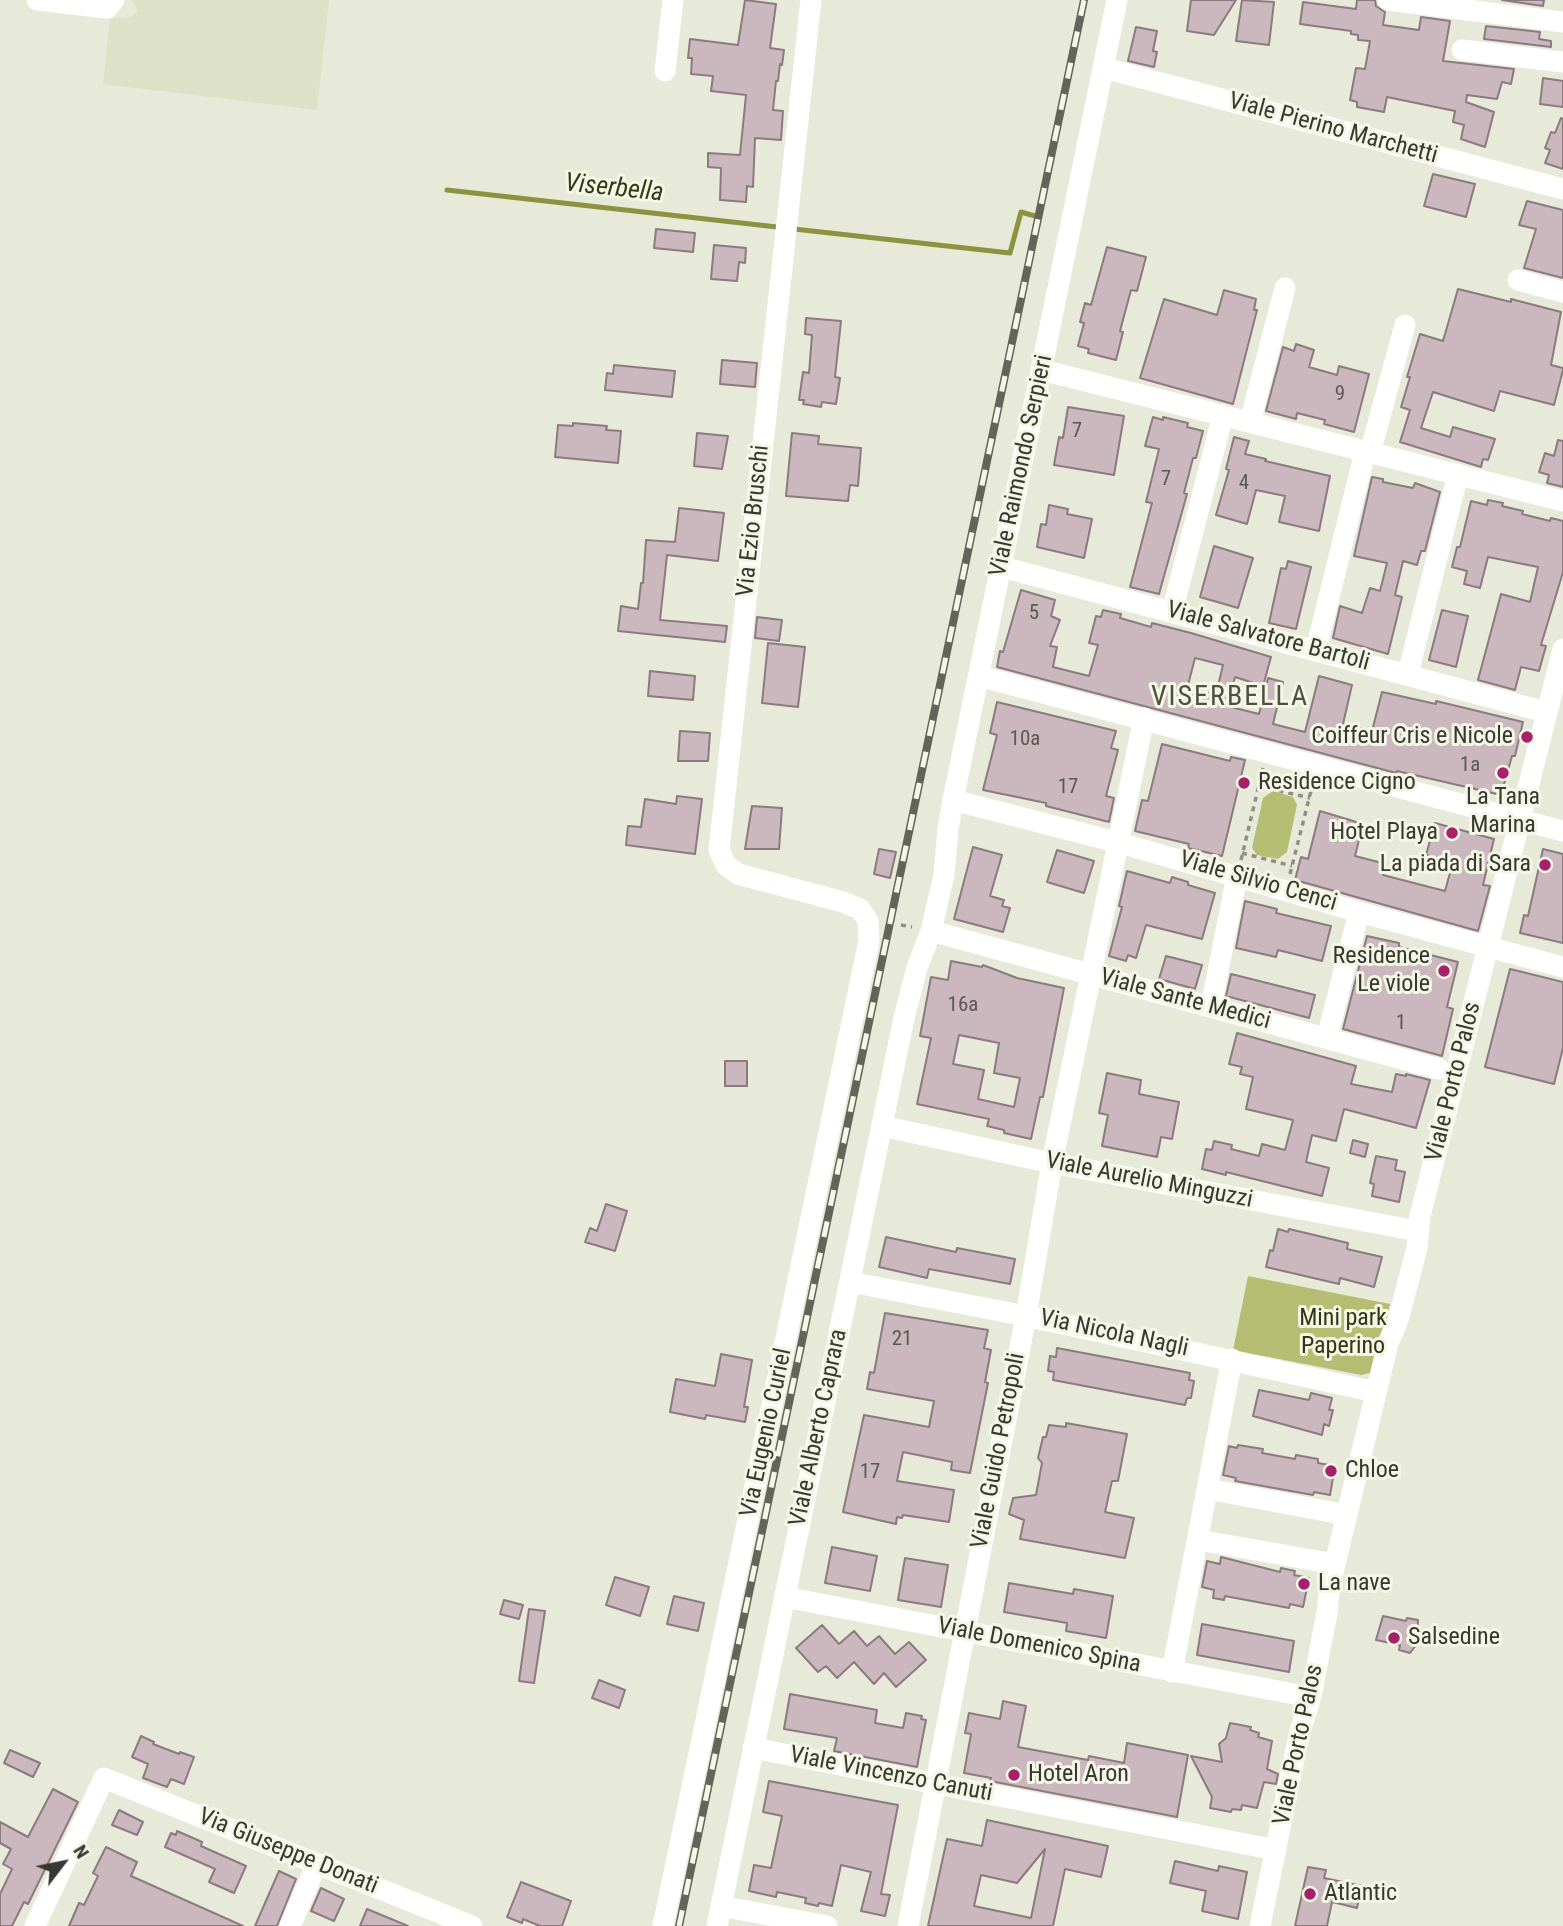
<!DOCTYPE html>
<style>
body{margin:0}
#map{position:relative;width:1563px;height:1926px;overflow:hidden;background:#e7ead8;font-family:"Roboto Condensed",sans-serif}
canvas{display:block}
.north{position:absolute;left:28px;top:1828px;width:70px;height:70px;-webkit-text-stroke:5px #f4f7e5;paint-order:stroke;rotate:58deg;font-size:19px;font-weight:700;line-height:28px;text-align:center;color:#373831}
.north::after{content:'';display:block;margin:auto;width:24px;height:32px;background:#373831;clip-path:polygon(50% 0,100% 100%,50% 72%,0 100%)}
</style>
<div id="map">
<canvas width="1563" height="1926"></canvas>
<div class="north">N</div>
</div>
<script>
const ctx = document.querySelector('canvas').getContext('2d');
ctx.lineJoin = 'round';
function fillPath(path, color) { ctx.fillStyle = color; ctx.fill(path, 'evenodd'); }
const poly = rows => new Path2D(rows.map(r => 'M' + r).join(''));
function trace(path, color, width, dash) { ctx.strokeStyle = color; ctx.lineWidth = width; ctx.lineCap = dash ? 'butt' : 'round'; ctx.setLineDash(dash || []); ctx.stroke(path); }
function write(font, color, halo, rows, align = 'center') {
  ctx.font = font + ' "Roboto Condensed",sans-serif'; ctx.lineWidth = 6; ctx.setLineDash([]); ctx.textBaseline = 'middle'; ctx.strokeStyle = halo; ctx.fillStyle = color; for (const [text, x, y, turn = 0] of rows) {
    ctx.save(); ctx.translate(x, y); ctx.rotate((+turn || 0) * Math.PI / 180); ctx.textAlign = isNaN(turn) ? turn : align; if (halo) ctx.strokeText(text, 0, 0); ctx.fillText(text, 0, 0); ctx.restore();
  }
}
const built = poly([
 [132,0,329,0,317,110,103,84,110,19,131,17,138,11]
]);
const green = poly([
 [1273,791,1293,797,1297,805,1287,852,1278,859,1257,855,1252,848,1263,798],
 [1248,1276,1390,1304,1374,1372,1361,1375,1233,1350]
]);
const stream = poly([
 [447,190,777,227],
 [794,229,1010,253,1021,212,1035,216]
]);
const building = poly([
 [745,0,776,4,770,48,784,50,782,65,780,64,778,81,776,81,773,110,783,111,781,140,755,138,753,187,747,186,746,202,720,200,721,168,708,167,708,153,740,155,746,95,711,91,713,76,691,74,692,58,688,58,690,39,738,45,745,0],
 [1191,0,1236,0,1214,35,1187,31,1191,0],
 [1242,0,1274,2,1269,45,1236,41,1242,0],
 [1357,0,1375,0,1376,6,1385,12,1383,25,1419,30,1421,17,1450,21,1443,61,1514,69,1511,84,1502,82,1497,99,1467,95,1466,102,1494,112,1485,147,1461,139,1464,125,1453,122,1455,111,1387,97,1384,112,1357,107,1357,102,1350,100,1356,68,1365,69,1370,41,1358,40,1358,35,1351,34,1351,31,1300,24,1303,2,1356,9,1357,0],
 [1502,0,1544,0,1543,6,1502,0],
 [1486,26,1540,32,1539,39,1551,41,1551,47,1484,39,1486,26],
 [1136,27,1157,31,1153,51,1157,52,1154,67,1128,61,1136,27],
 [1543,78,1563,81,1563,107,1540,104,1543,78],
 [1561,118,1563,119,1563,169,1545,163,1550,150,1545,148,1551,132,1555,133,1561,118],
 [1433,174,1475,184,1466,217,1424,206,1433,174],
 [1527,201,1563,210,1563,278,1524,268,1536,229,1519,225,1527,201],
 [656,229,695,233,693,252,654,248,656,229],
 [714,245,746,248,745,263,739,262,737,281,711,279,714,245],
 [1107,247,1146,257,1137,291,1131,290,1120,331,1123,332,1116,360,1088,353,1089,349,1078,346,1084,323,1080,322,1085,303,1091,305,1107,247],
 [1458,289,1511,302,1511,299,1561,312,1551,365,1563,368,1563,370,1554,405,1500,391,1494,411,1433,392,1421,428,1450,437,1453,427,1495,439,1488,460,1483,459,1481,467,1400,442,1410,410,1401,407,1410,377,1407,377,1420,334,1443,341,1458,289],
 [1224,290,1256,299,1254,310,1257,310,1233,404,1140,378,1164,299,1217,315,1224,290],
 [806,318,841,321,835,377,840,378,836,404,822,402,821,407,803,404,804,400,799,400,803,372,809,373,812,335,805,334,806,318],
 [1296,344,1314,350,1309,367,1337,375,1339,366,1369,374,1354,432,1324,424,1325,420,1297,413,1296,419,1266,411,1283,347,1294,351,1296,344],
 [722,360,757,363,755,387,720,384,722,360],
 [614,365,675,371,672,397,605,390,607,373,613,374,614,365],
 [1068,407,1124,416,1114,475,1054,465,1059,437,1063,438,1068,407],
 [1153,417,1163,420,1163,417,1188,423,1187,427,1203,431,1196,458,1193,458,1184,493,1187,494,1159,594,1130,587,1152,503,1146,502,1159,449,1145,446,1153,417],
 [573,423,607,426,606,430,621,431,618,463,555,457,558,425,573,426,573,423],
 [697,433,728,436,722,469,694,466,697,433],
 [792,433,819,436,818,444,861,448,858,486,850,485,848,501,786,496,792,433],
 [1234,437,1249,441,1245,454,1266,459,1265,461,1330,476,1319,531,1279,522,1285,496,1256,490,1247,524,1216,515,1229,470,1226,469,1234,437],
 [1558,440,1563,441,1563,487,1547,483,1549,475,1539,472,1545,453,1554,456,1558,440],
 [1372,477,1383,479,1383,482,1413,488,1415,483,1440,492,1425,551,1421,551,1417,565,1403,561,1395,595,1402,597,1388,654,1333,638,1340,606,1362,613,1370,588,1380,591,1387,563,1354,556,1372,477],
 [1488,500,1503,503,1502,506,1523,511,1522,514,1550,521,1551,518,1563,521,1563,572,1541,645,1546,646,1539,671,1521,667,1515,690,1478,680,1501,594,1530,602,1538,567,1488,557,1480,588,1464,584,1467,571,1452,567,1457,547,1460,547,1471,501,1487,505,1488,500],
 [1049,505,1068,509,1067,514,1092,519,1084,558,1037,547,1041,524,1046,525,1049,505],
 [679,508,724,513,718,561,667,555,660,620,727,626,725,642,618,631,621,606,638,609,641,583,643,583,646,540,675,542,679,508],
 [1214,546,1253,558,1238,608,1200,597,1214,546],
 [1288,561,1311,567,1296,629,1269,623,1281,568,1286,569,1288,561],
 [1021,590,1055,600,1051,616,1060,620,1050,646,1057,647,1053,667,1089,676,1098,645,1089,643,1096,616,1101,617,1103,610,1121,614,1120,618,1151,627,1152,623,1191,633,1271,657,1263,686,1235,677,1227,706,1259,714,1268,678,1283,682,1273,724,1305,732,1319,676,1352,685,1343,724,1372,731,1382,692,1436,704,1436,701,1523,722,1515,756,1512,756,1501,795,1397,771,1396,773,997,667,1000,651,1003,652,1021,590],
 [1195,658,1223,665,1216,694,1187,689,1195,658],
 [1442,610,1468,616,1456,667,1429,660,1442,610],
 [757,617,782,620,779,641,755,638,757,617],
 [768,643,805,647,798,707,762,703,768,643],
 [650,671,695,676,693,700,648,696,650,671],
 [997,702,1116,731,1111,748,1118,750,1106,796,1114,798,1109,822,1046,806,1046,803,983,790,997,735,990,733,997,702],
 [680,731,710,733,708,761,678,761,680,731],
 [1162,744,1230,761,1231,757,1245,760,1222,856,1188,848,1189,844,1135,831,1142,800,1148,801,1162,744],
 [677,796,702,799,695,854,626,845,628,826,641,827,645,799,676,804,677,796],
 [752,806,782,808,779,849,745,849,752,806],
 [1320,811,1363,824,1355,856,1386,864,1383,875,1445,891,1453,862,1426,855,1435,823,1494,839,1483,885,1490,886,1478,931,1295,880,1301,857,1308,859,1320,811],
 [973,847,1002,855,990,896,1004,900,1002,906,1010,908,1003,932,954,919,973,847],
 [879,849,896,852,890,878,874,874,879,849],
 [1543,849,1563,854,1563,943,1520,933,1524,915,1528,916,1543,849],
 [1057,850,1094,861,1084,893,1047,882,1057,850],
 [1127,871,1170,883,1172,877,1188,882,1188,885,1215,893,1202,939,1146,925,1136,958,1128,955,1126,961,1109,956,1122,907,1119,906,1127,871],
 [1245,901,1277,909,1276,913,1331,926,1322,961,1278,950,1276,957,1236,948,1245,901],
 [1367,936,1399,943,1399,947,1458,962,1447,1007,1453,1009,1442,1056,1343,1029,1367,936],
 [1166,956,1202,965,1195,989,1159,979,1166,956],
 [951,961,982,967,983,965,1017,978,1064,988,1043,1097,1040,1097,1031,1139,1004,1133,1004,1130,987,1126,989,1119,917,1104,931,1038,920,1036,931,977,948,980,951,961],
 [959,1035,999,1043,994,1073,1020,1078,1014,1107,978,1099,984,1070,953,1064,959,1035],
 [1510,969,1563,982,1563,1048,1554,1084,1485,1067,1510,969],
 [1231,974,1315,995,1309,1018,1226,996,1231,974],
 [1237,1033,1356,1066,1351,1084,1392,1092,1396,1074,1406,1076,1406,1074,1430,1080,1416,1128,1344,1109,1336,1141,1312,1135,1306,1162,1329,1168,1322,1196,1226,1172,1226,1175,1202,1169,1206,1149,1212,1150,1214,1141,1232,1145,1231,1149,1259,1156,1262,1144,1285,1150,1293,1120,1246,1109,1253,1077,1240,1074,1242,1067,1229,1064,1237,1033],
 [725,1061,747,1061,747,1086,725,1086,725,1061],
 [1107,1073,1141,1080,1139,1094,1179,1102,1172,1139,1161,1137,1157,1157,1102,1146,1108,1115,1099,1113,1107,1073],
 [1353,1140,1368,1144,1365,1157,1350,1153,1353,1140],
 [1376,1156,1397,1160,1395,1170,1405,1172,1399,1202,1372,1196,1374,1184,1370,1183,1376,1156],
 [606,1204,627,1211,615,1251,585,1242,590,1228,597,1231,606,1204],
 [1278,1229,1288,1232,1289,1229,1348,1243,1347,1249,1382,1257,1374,1287,1340,1278,1339,1284,1266,1267,1270,1250,1273,1251,1278,1229],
 [886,1237,956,1252,957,1248,1015,1259,1010,1284,929,1269,927,1278,879,1267,886,1237],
 [885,1313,988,1330,984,1348,991,1350,985,1382,988,1383,970,1473,951,1470,952,1462,903,1452,897,1481,954,1490,949,1522,903,1515,902,1518,897,1517,896,1524,843,1512,864,1415,929,1427,934,1401,867,1389,870,1372,874,1373,885,1313],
 [1057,1348,1190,1373,1189,1380,1194,1381,1191,1398,1187,1398,1185,1405,1053,1380,1054,1372,1048,1371,1050,1356,1056,1357,1057,1348],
 [721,1354,752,1360,744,1407,748,1407,745,1422,706,1415,705,1419,670,1412,676,1379,715,1386,721,1354],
 [1259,1390,1309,1400,1311,1393,1332,1398,1329,1410,1333,1410,1329,1426,1324,1424,1322,1435,1253,1416,1259,1390],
 [1066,1423,1127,1434,1118,1481,1112,1481,1105,1512,1134,1518,1125,1558,1020,1539,1024,1520,1009,1514,1013,1498,1036,1495,1042,1463,1038,1458,1043,1437,1046,1437,1049,1425,1066,1427,1066,1423],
 [1238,1445,1263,1449,1262,1453,1295,1459,1296,1455,1318,1459,1318,1463,1335,1466,1330,1495,1314,1492,1313,1495,1235,1481,1236,1478,1223,1475,1229,1446,1237,1448,1238,1445],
 [832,1547,877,1556,870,1591,825,1583,832,1547],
 [1221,1557,1280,1572,1281,1568,1295,1571,1294,1575,1309,1578,1303,1607,1290,1604,1289,1608,1225,1596,1224,1600,1213,1598,1214,1590,1202,1587,1207,1561,1220,1564,1221,1557],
 [905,1558,948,1565,941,1607,898,1600,905,1558],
 [615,1577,649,1587,640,1616,606,1605,615,1577],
 [1009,1583,1073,1594,1074,1589,1113,1596,1106,1638,1066,1631,1067,1623,1004,1612,1009,1583],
 [674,1596,704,1603,698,1631,667,1624,674,1596],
 [504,1600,523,1605,519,1619,500,1614,504,1600],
 [529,1609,545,1611,534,1683,519,1681,529,1609],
 [1383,1616,1406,1621,1407,1618,1418,1620,1417,1644,1410,1653,1399,1650,1400,1645,1376,1640,1383,1616],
 [1202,1624,1294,1641,1289,1672,1197,1655,1202,1624],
 [822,1625,839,1644,854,1631,867,1646,879,1636,895,1654,909,1642,926,1660,896,1687,884,1673,874,1684,854,1662,837,1678,826,1666,818,1672,796,1648,822,1625],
 [599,1680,625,1690,619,1708,592,1698,599,1680],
 [790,1694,877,1710,875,1723,903,1728,906,1713,922,1716,921,1719,926,1720,917,1767,834,1751,837,1738,784,1729,790,1694],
 [1003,1701,1026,1706,1018,1747,1088,1760,1089,1756,1124,1763,1127,1743,1188,1755,1177,1817,990,1781,991,1778,964,1773,971,1734,965,1733,969,1713,1000,1719,1003,1701],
 [1230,1723,1251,1727,1250,1730,1259,1733,1258,1737,1272,1741,1267,1769,1278,1774,1276,1784,1264,1782,1257,1808,1242,1805,1241,1810,1232,1809,1231,1812,1210,1808,1212,1797,1191,1756,1222,1762,1219,1744,1226,1738,1230,1723],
 [141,1736,154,1742,153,1744,179,1754,180,1752,194,1757,184,1784,171,1779,167,1787,143,1778,148,1764,132,1757,141,1736],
 [10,1750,40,1763,33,1777,4,1763,10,1750],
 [769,1781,898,1805,881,1894,890,1895,885,1916,861,1911,871,1872,841,1865,832,1906,819,1903,818,1906,805,1903,806,1898,777,1892,776,1897,749,1891,754,1865,771,1868,782,1816,763,1812,769,1781],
 [53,1789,78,1802,28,1904,24,1902,12,1926,0,1926,0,1894,12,1869,3,1864,11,1849,0,1843,0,1822,28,1837,53,1789],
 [119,1810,143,1822,137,1835,112,1825,119,1810],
 [987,1820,1108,1846,1101,1877,1065,1869,1053,1926,928,1926,947,1839,982,1846,987,1820],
 [1045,1849,1031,1918,974,1906,981,1875,1017,1883,1045,1849],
 [177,1831,202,1842,201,1846,246,1866,234,1893,209,1882,215,1869,165,1847,171,1833,176,1835,177,1831],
 [106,1847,137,1862,131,1876,243,1926,69,1926,79,1903,84,1905,98,1876,93,1873,106,1847],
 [1175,1861,1218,1871,1219,1866,1247,1872,1238,1919,1202,1911,1206,1891,1170,1883,1175,1861],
 [1308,1867,1326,1870,1324,1878,1362,1886,1357,1908,1332,1902,1327,1926,1295,1926,1308,1867],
 [279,1871,296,1879,277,1926,255,1926,279,1871],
 [521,1882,571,1901,562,1926,540,1926,523,1919,522,1923,507,1917,521,1882],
 [321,1888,344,1899,334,1921,311,1911,321,1888],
 [367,1909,408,1926,360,1926,367,1909]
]);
const path = poly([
 [1259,786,1310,798],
 [1242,853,1292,866],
 [1241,860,1263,768],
 [1290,874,1313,783],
 [901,925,912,927]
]);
const minor = poly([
 [37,0,107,8,114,0],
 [1388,0,1563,22],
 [1462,50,1563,62],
 [1104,68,1563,189],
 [665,71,673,0],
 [1518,280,1563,292],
 [1042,370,1563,501],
 [1250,422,1285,288],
 [1370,453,1405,325],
 [1002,567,1534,709],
 [1172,612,1223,415],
 [1316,650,1365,452],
 [1408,674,1458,474],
 [979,676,1563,831],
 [953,800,1120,843,1359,912,1563,967],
 [931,931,1439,1069],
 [1211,1006,1237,876],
 [1327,1038,1359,912],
 [882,1126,1052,1163,1418,1231],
 [850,1282,1026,1316,1376,1392],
 [1208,1489,1347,1515],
 [1198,1540,1335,1564],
 [784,1597,1294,1694],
 [1172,1672,1232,1359],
 [753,1748,1276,1850],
 [721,1906,827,1926],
 [35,1926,104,1778,472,1926],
 [290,1926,317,1864],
 [663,1926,869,941,868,921,860,909,843,902,738,874,726,865,719,850,811,0],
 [717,1926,904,1018,917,968,931,931,944,875,948,829,953,800,1117,0],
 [908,1926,1026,1316,1052,1163,1144,718],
 [1260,1926,1299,1735,1311,1696,1327,1613,1330,1585,1388,1343,1398,1320,1417,1248,1420,1216,1563,649]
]);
const rail = poly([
 [679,1926,1084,0]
]);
const markers = [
 [1527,737,7,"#a6206a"],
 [1503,773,7,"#a6206a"],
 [1244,783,7,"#a6206a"],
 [1452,833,7,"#a6206a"],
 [1545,865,7,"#a6206a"],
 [1444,971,7,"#a6206a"],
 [1331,1471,7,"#a6206a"],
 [1304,1584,7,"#a6206a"],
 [1394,1638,7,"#a6206a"],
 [1014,1775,7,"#a6206a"],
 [1310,1894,7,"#a6206a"]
];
const numberNames = [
 ["9",1340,395],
 ["7",1077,432],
 ["7",1166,480],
 ["4",1244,484],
 ["5",1034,614],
 ["10a",1025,740],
 ["1a",1470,766],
 ["17",1068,788],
 ["16a",963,1006],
 ["1",1401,1024],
 ["21",902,1340],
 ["17",870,1473]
];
const streetNames = [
 ["Viale Pierino Marchetti",1333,129,15],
 ["Viale Raimondo Serpieri",1022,466,-78],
 ["Via Ezio Bruschi",754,521,-84],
 ["Viale Salvatore Bartoli",1268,637,15],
 ["Viale Silvio Cenci",1258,882,16],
 ["Viale Sante Medici",1185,1000,15],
 ["Viale Porto Palos",1454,1082,-76],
 ["Viale Aurelio Minguzzi",1149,1181,11],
 ["Via Nicola Nagli",1114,1334,12],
 ["Viale Alberto Caprara",819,1428,-78],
 ["Via Eugenio Curiel",767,1433,-78],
 ["Viale Guido Petropoli",999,1451,-79],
 ["Viale Domenico Spina",1039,1646,11],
 ["Viale Porto Palos",1299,1745,-78],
 ["Viale Vincenzo Canuti",891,1775,11],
 ["Via Giuseppe Donati",288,1852,22]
];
const poiNames = [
 ["Coiffeur Cris e Nicole",1513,737,"right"],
 ["Residence Cigno",1258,783],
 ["La Tana",1503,798,"center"],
 ["Marina",1503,826,"center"],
 ["Hotel Playa",1438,833,"right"],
 ["La piada di Sara",1531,865,"right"],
 ["Residence",1430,957,"right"],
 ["Le viole",1430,985,"right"],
 ["Chloe",1345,1471],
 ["La nave",1318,1584],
 ["Salsedine",1408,1638],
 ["Hotel Aron",1028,1775],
 ["Atlantic",1324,1894]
];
const parkNames = [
 ["Mini park",1343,1319],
 ["Paperino",1343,1347]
];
const waterNames = [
 ["Viserbella",614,189,6]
];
const quarterNames = [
 ["VISERBELLA",1230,698]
];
fillPath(built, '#dde1c8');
fillPath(green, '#b5bd72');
trace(stream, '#8b9340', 5);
fillPath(building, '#cbb8bf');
trace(building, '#8b7a80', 2);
trace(path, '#8e9084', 3.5, [5, 5]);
trace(minor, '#fff', 21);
trace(rail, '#63655b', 8);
trace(rail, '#f4f7e5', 5, [16]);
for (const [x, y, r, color] of markers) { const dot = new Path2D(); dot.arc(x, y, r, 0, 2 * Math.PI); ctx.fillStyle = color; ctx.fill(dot); trace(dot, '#f4f7e5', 2.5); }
write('21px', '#5c5854', null, numberNames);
write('24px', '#373831', '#f4f7e5', streetNames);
write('24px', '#373831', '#f4f7e5', poiNames, 'left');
write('24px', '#323612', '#f4f7e5', parkNames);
write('italic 26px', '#363916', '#f4f7e5', waterNames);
ctx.letterSpacing = '2px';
write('28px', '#4e5041', '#f4f7e5', quarterNames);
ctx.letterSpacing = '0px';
</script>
